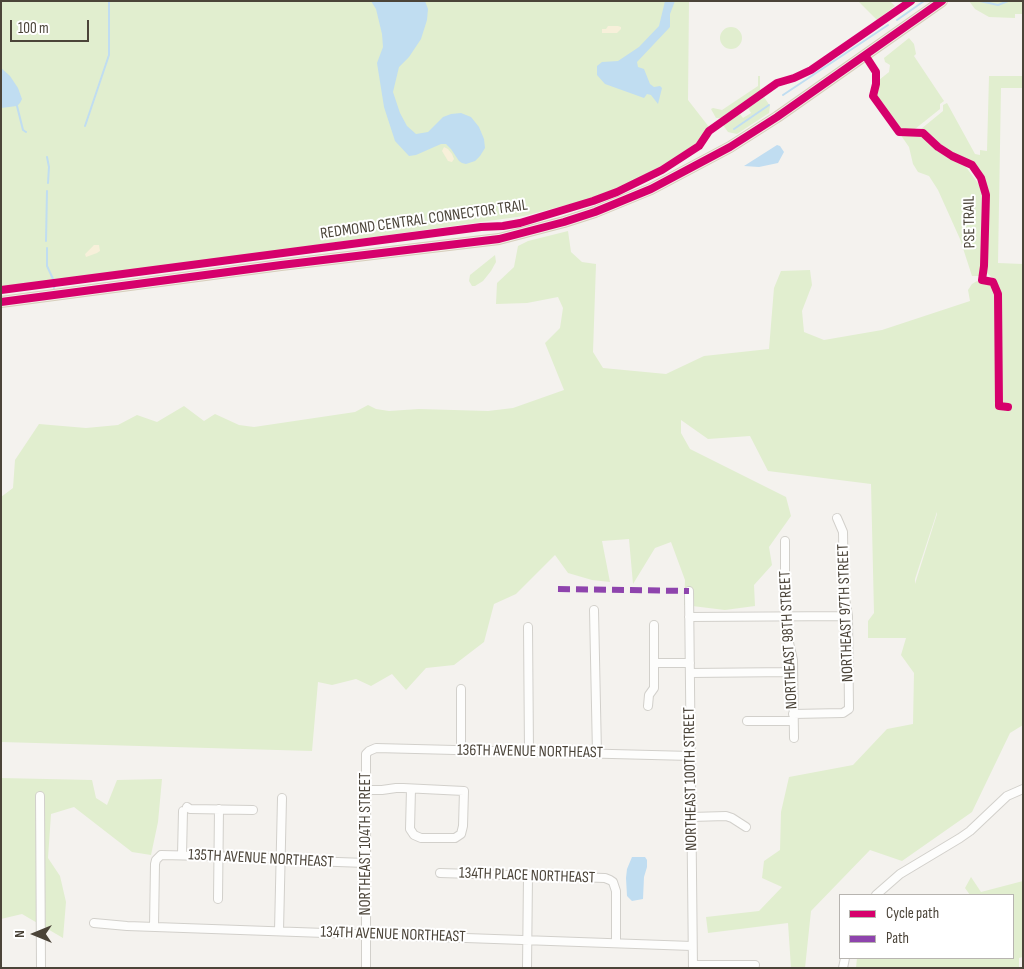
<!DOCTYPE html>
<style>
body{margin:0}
#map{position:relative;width:1024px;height:969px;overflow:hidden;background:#f4f2ee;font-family:"Sofia Sans Condensed",sans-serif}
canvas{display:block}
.frame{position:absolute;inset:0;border:2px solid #4b4439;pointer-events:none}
.legend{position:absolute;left:839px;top:894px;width:175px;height:65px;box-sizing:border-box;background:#fff;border:1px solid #b7b4b0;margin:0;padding:6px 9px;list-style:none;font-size:15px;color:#4b4439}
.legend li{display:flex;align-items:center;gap:10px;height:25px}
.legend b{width:25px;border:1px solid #b7b4b0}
.north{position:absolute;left:10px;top:909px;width:50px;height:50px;-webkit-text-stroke:4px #fff;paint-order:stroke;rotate:270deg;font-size:14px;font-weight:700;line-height:20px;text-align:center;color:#4b4439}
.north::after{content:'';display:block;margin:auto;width:18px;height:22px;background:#4b4439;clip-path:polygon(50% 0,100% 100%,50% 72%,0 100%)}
.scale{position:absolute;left:10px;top:20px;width:79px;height:22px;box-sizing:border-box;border:2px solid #4b4439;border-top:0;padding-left:6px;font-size:15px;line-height:18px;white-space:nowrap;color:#4b4439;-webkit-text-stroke:4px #fff;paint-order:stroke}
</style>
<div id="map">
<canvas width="1024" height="969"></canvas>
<div class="frame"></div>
<ul class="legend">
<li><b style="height:6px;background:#d6006c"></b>Cycle path</li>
<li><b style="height:6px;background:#8e44ad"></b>Path</li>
</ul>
<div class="north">N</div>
<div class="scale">100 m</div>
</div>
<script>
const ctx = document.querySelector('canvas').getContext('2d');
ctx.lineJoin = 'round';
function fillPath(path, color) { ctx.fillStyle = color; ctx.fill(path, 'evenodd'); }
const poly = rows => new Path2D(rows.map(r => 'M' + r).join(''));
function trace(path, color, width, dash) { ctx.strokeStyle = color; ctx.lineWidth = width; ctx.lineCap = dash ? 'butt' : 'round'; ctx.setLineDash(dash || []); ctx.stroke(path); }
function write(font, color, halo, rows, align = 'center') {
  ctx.font = font + ' "Sofia Sans Condensed",sans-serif'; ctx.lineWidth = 4; ctx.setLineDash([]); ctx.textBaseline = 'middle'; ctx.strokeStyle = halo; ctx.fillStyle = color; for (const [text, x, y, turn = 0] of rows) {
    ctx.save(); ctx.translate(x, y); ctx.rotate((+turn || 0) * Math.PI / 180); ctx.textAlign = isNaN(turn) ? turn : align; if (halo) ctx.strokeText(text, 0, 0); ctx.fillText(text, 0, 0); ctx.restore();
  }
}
const green = poly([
 [1,1,689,1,688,100,709,127,700,142,641,178,590,199,524,216,1,289],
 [858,1,890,1,895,6,877,20],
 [969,1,1023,1,1023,14,1015,14,1015,18,989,17,975,9],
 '720 38a11 11 0 1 1 22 0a11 11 0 1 1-22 0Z',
 [909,38,914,44,916,54,914,56,944,101,940,104,940,109,915,129,899,131,875,96,879,80,889,72,890,65,885,62,884,58],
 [758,76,760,76,760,92,722,118,716,118,711,109,713,108,722,110,758,86],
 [989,76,1023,76,1023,88,1001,88,998,263,1023,264,1023,725,1010,733,972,812,902,861,870,850,811,911,805,968,791,968,788,923,708,933,706,917,759,911,782,887,762,878,764,861,780,850,781,812,789,777,853,765,887,729,913,724,914,673,901,655,906,638,868,638,868,621,874,613,871,484,768,471,750,436,708,439,681,420,681,433,690,449,786,497,791,516,769,547,772,565,754,585,755,606,725,610,684,605,685,580,671,542,655,548,633,584,629,539,602,541,610,582,592,580,568,573,555,555,516,594,494,604,484,642,454,665,426,668,406,690,392,674,371,686,356,679,332,685,318,682,312,751,1,742,1,497,13,488,15,460,39,424,86,428,118,425,137,415,157,422,184,406,204,421,215,414,239,425,254,427,355,412,368,405,376,409,389,411,419,409,488,411,513,408,564,390,545,343,560,328,563,308,558,297,527,303,496,304,497,283,514,267,518,246,528,241,568,231,571,252,582,262,596,264,593,352,603,368,666,374,704,356,769,349,774,288,781,271,810,270,812,285,802,311,804,332,824,340,882,330,970,301,968,290,972,284,977,281,988,283,994,291,995,298,1000,298,1000,291,996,281,987,273,988,196,980,169,972,163,949,152,928,132,921,129,943,111,943,105,947,103,975,154,980,155,980,150,987,151],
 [937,512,937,514,915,584,915,579],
 [764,97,770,106,769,113,737,134,728,132,723,125,740,114,743,118,751,113,748,108],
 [900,134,921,134,936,147,963,163,980,186,983,198,983,223,980,276,972,276,960,239,938,190,929,176,918,172,913,164,909,147],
 [495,255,496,262,491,271,483,281,475,286,472,286,469,281,470,275],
 [1,778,92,780,96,798,107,805,117,780,162,779,158,822,151,855,132,852,74,807,51,814,48,858,60,876,66,902,63,938,22,914,1,919],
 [971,877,981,892,1023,881,1023,957,1019,958,1019,968,856,968,857,958,1013,958,1013,895,970,895,965,888]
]);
const sand = poly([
 [608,26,618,26,621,27,621,29,617,33,602,33,602,29,606,29],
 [444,147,448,149,452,154,454,159,452,162,448,161,442,151],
 [94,245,99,245,100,251,97,253,86,257,85,254]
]);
const water = poly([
 [371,1,425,1,428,9,427,20,421,39,409,57,399,67,393,92,400,113,407,126,416,134,428,132,443,117,451,114,461,113,471,117,479,127,484,139,485,148,480,156,475,161,466,164,462,163,459,161,451,149,446,144,441,144,416,155,409,156,395,141,384,107,377,63,383,47,382,34,376,9],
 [665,1,675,1,670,14,670,27,637,62,638,67,644,69,650,84,654,87,660,86,662,88,658,104,651,95,647,94,644,98,605,84,597,75,597,66,602,62,618,61,639,47,659,26],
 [1,68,10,76,18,88,22,99,20,103,17,106,1,108],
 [777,145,780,146,784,152,778,163,759,167,744,166],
 [632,857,645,857,647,860,647,867,644,877,643,899,632,901,627,896,626,878,627,869]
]);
const stream = poly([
 [980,1,998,5,1008,1],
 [897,20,924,1],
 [783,95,888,25],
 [17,106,23,130,26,132],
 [85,126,109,55,109,1],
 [734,129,769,105],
 [47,157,49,167,48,183],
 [46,241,47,191],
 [47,248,47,266,53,279],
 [54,288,55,285]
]);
const minor = poly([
 [785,541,785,616,786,630,793,660,794,738],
 [689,591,693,968],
 [594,610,597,754],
 [689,617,848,616],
 [528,627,529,752],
 [654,663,690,663],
 [690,673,793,672],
 [461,689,461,750],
 [648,706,649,695,654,688,654,625],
 [793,714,843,713,849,709,848,616,844,592,843,532,837,518],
 [747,721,793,721],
 [366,790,382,790,396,788,403,788,464,791,463,826,461,834,455,838,421,838,414,835,410,829,411,789],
 [40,796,41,968],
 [187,807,190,809,253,810],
 [691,817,726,816,732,818,746,827],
 [182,855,183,811],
 [440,873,605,878,610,880,613,882,616,891,616,942],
 [876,895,900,874,960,838,970,831,1007,796,1023,789],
 [218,899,219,809],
 [94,923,127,926,692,946],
 [154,927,155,864,156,860,161,855,252,857,309,861,366,863],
 [279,931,282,798],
 [693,965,755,965],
 [366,968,366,754,369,751,376,748,691,756],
 [527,968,528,876],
 [843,968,845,958]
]);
const major = poly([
 [1,302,281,265,499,239,564,222,595,212,651,189,730,147,777,117,942,1]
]);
const quiet = poly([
 [558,589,689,591]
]);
const cycleway = poly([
 [865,55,876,72,876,84,873,96,899,132,923,133,938,147,952,156,972,165,981,178,986,195,984,266,982,280,993,282,998,294,999,406,1008,407],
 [1,290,481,227,503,226,520,223,593,201,617,192,662,170,699,146,709,131,777,83,794,78,811,70,911,1],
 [1,302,281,265,499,239,564,222,595,212,651,189,730,147,777,117,942,1]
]);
const streetNames = [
 ["REDMOND CENTRAL CONNECTOR TRAIL",424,220,-8],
 ["PSE TRAIL",970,222,-91],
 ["NORTHEAST 97TH STREET",846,613,-92],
 ["NORTHEAST 98TH STREET",789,640,-93],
 ["136TH AVENUE NORTHEAST",530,752,1],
 ["NORTHEAST 100TH STREET",691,779,-91],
 ["NORTHEAST 104TH STREET",366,844,-90],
 ["135TH AVENUE NORTHEAST",261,859,3],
 ["134TH PLACE NORTHEAST",527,876,2],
 ["134TH AVENUE NORTHEAST",393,935,2]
];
fillPath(green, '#e1eecf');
fillPath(sand, '#f7f0da');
fillPath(water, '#c0ddf1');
trace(stream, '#c0ddf1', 2);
trace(minor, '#d2d0cb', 10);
trace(major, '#d6cebb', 12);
trace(minor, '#fdfdfc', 8);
trace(major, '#f2efe6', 10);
trace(quiet, '#8e44ad', 6, [12, 6]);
trace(cycleway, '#d6006c', 8);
write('16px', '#4b4439', '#fff', streetNames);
</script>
